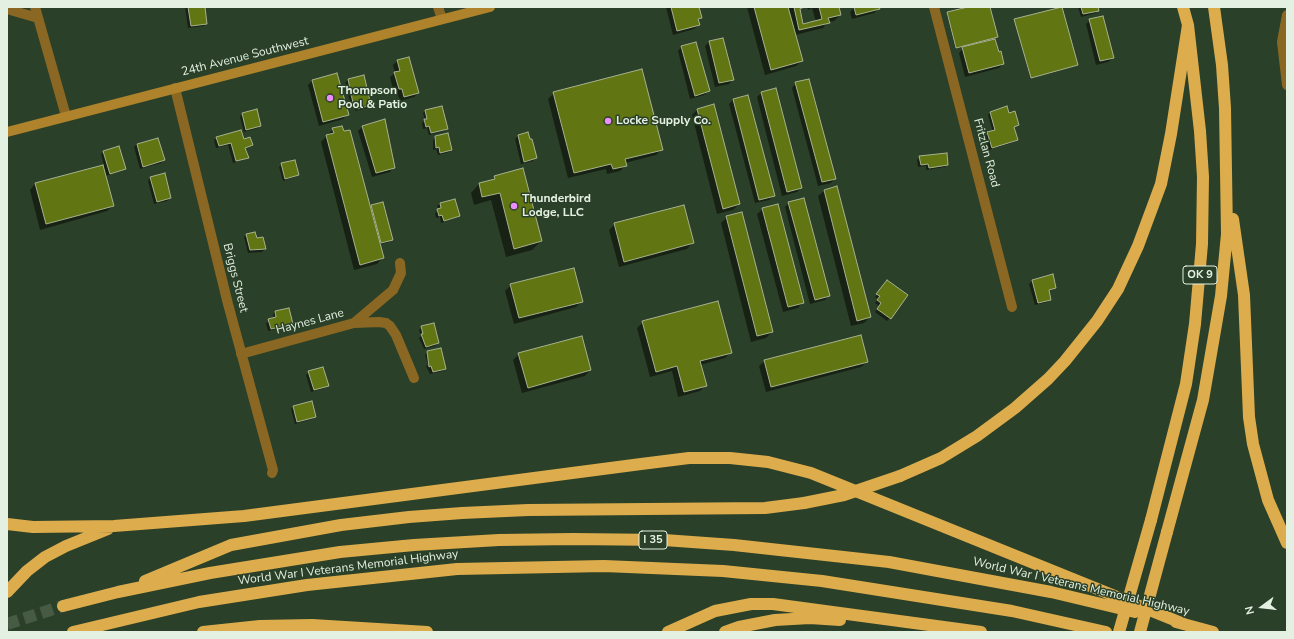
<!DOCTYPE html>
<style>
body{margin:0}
#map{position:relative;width:1294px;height:639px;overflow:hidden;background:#2b4028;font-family:"Nunito Sans",sans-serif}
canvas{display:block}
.frame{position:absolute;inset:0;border:8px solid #e4f1e2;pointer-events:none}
.north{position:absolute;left:1242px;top:587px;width:40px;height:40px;-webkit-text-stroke:3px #2b4028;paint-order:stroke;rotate:255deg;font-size:11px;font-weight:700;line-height:16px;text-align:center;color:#e4f1e2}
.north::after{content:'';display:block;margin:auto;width:14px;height:18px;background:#e4f1e2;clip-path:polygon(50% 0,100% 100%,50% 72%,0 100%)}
</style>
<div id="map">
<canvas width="1294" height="639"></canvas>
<div class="frame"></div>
<div class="north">N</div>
</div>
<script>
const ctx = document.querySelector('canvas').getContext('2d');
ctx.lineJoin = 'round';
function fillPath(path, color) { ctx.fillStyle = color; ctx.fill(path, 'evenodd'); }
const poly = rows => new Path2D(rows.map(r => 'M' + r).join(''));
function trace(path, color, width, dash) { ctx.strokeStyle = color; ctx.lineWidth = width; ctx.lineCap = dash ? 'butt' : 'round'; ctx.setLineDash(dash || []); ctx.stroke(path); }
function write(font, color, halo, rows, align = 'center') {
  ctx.font = font + ' "Nunito Sans",sans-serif'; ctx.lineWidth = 3; ctx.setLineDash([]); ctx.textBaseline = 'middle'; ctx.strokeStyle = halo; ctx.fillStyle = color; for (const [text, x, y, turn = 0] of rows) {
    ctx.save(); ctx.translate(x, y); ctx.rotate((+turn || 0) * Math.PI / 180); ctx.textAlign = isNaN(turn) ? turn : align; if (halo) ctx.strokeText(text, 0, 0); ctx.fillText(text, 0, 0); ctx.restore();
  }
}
const shadow = poly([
 [185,7,204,7,206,24,204,26,188,28],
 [666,7,698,7,701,18,698,21,699,25,694,29,673,35],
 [747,7,803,7,799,12,803,25,816,22,812,8,808,10,807,7,838,7,840,15,834,21,828,22,823,28,795,35,802,61,796,66,765,75],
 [855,7,878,7,879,9,874,13,852,19,850,12],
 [972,7,989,7,997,37,981,42,1003,64,999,68,965,77,959,53,965,46,955,48,947,14],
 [1078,7,1097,7,1098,10,1096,13,1081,17],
 [1015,20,1077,65,1030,78],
 [1090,20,1113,58,1108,62,1096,65,1086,24],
 [722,39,733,79,729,84,715,87,705,46,709,42],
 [682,46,709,91,704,95,690,99,678,51],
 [397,61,418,93,414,97,400,101,397,92,394,93,390,77,395,73,393,65],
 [363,76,370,105,368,108,355,111,354,104,351,105,345,83,348,80],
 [312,81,347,115,343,119,319,126,308,85],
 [796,83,835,178,831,183,818,186,792,88],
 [775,89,801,188,797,192,782,196,757,97,761,93],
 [554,93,662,149,656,155,625,163,626,165,620,171,607,174,606,169,568,178,548,99],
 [733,100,774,195,769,200,755,203,729,104],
 [697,110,739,204,733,210,717,214,692,115],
 [426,111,447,129,444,131,429,135,427,128,423,129,422,123,425,120,423,113],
 [990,112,1008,114,1018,125,1013,128,1017,140,1014,142,989,150,985,136,993,132,988,115],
 [242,114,260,125,258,128,244,132,240,117],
 [385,120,394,167,390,172,372,177,358,131,362,127],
 [333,129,369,208,371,206,392,240,389,242,379,245,382,258,377,264,354,270,321,142],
 [527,134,535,158,533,161,521,164,515,139,518,136],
 [436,137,451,150,449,152,438,155,436,149,433,150,433,140],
 [217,138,243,140,252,145,245,149,247,157,233,163,228,145,216,148,214,140],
 [157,139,163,160,161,163,140,169,134,147,137,144],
 [104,152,125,169,122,171,105,176,113,206,107,211,40,230,30,190,35,184,104,166,101,154],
 [920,157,947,165,945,167,926,170,926,166,918,167,917,160],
 [282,164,298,175,295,177,283,181,279,167],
 [495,177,541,241,532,250,506,257,491,200,474,205,471,193,479,184,491,181],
 [150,178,170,198,167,201,154,204,148,181],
 [837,187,870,317,864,323,851,326,818,196,824,191],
 [454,200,459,216,456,218,441,223,440,217,436,218,435,213,439,210,437,206,440,204],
 [789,203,829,296,825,300,810,304,785,207],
 [763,209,803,302,798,308,783,312,757,214],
 [727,217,772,332,766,338,751,342,721,223],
 [615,224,692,243,687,249,619,267,609,230],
 [247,235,256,240,265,249,262,252,248,253,244,237],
 [1052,276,1055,288,1048,292,1050,300,1047,302,1035,305,1029,284,1032,281],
 [887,281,890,318,887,321,875,312,879,306,875,303,878,299,875,297],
 [511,285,582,301,576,307,514,324,505,291],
 [275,312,292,323,289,326,268,331,266,323,274,319,273,315],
 [643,322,731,352,725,358,700,365,706,385,700,391,678,397,672,371,650,377,637,328],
 [422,327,438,343,435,346,424,349,419,338,421,336,419,330],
 [428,352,445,368,443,371,430,374,426,366,428,365,425,355],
 [519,354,590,370,585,376,522,393,513,360],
 [765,361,867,362,861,367,766,392,759,366],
 [309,372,327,386,325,388,311,392,306,375],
 [293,407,315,416,312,419,295,424,291,409]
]);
const building = poly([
 [188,7,205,7,207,24,191,26,188,7],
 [671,7,699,7,702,18,698,19,700,25,677,31,671,7],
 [754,7,788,7,803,61,771,70,754,7],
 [794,7,804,7,800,9,803,24,822,19,819,7,839,7,841,15,828,18,830,23,799,30,794,7],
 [854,7,879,7,880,9,856,15,854,7],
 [968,7,990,7,998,37,956,48,947,12,968,7],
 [1062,7,1078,65,1031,78,1014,19,1062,7],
 [1081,7,1098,7,1099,11,1083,14,1081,7],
 [1103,16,1114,58,1100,61,1089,19,1103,16],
 [723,38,734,80,719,83,709,41,723,38],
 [995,39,999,52,1001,51,1004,64,969,73,962,47,995,39],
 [696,42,710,91,695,96,681,46,696,42],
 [409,57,419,93,404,97,402,89,399,89,394,72,400,71,397,60,409,57],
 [642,69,663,150,625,159,627,166,613,169,611,164,574,173,553,92,642,69],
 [337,73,349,115,323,122,312,80,337,73],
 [364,75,371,105,358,109,356,102,353,103,348,79,364,75],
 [809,79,836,179,822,182,795,82,809,79],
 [776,88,802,188,787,192,761,92,776,88],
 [748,95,775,196,759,200,733,99,748,95],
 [714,104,740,204,723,209,697,109,714,104],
 [442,106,448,129,431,133,429,126,426,127,424,119,427,119,425,110,442,106],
 [1007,106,1009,113,1015,111,1019,125,1014,127,1018,140,992,148,987,132,995,130,990,112,1007,106],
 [257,109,261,126,246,130,242,113,257,109],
 [385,119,395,168,376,173,362,126,385,119],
 [342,126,344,131,350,130,384,258,360,265,326,135,334,133,332,128,342,126],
 [241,130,244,139,250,137,253,145,245,148,249,158,236,161,231,143,219,146,216,137,241,130],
 [528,132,530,139,532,139,537,158,524,162,518,135,528,132],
 [448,133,452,150,440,153,439,147,436,148,435,136,448,133],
 [158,138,165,160,143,167,137,144,158,138],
 [119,146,126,169,110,174,103,151,119,146],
 [947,153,948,165,929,168,928,164,921,165,919,156,947,153],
 [295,160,299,175,285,179,281,163,295,160],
 [103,165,114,206,46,224,35,183,103,165],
 [523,168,542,241,514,249,500,193,482,197,479,183,495,179,494,176,523,168],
 [165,173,171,198,157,202,150,177,165,173],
 [837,186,871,317,857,321,824,190,837,186],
 [804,198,830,296,815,300,788,202,804,198],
 [455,199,460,216,444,221,442,215,439,216,437,209,441,208,440,203,455,199],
 [383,202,393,240,381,243,371,205,383,202],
 [778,204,804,303,788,307,762,208,778,204],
 [684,205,694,243,624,262,614,223,684,205],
 [742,212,773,332,757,336,726,216,742,212],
 [255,232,257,238,263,237,266,249,250,250,246,234,255,232],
 [574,268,583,302,519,318,510,284,574,268],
 [1053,274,1056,288,1049,290,1051,300,1038,303,1032,280,1053,274],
 [887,280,908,295,891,319,877,309,881,303,877,300,880,296,876,294,887,280],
 [718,301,732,353,700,361,707,386,684,392,677,366,656,372,642,321,718,301],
 [289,308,293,324,271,329,268,319,276,317,275,311,289,308],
 [434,323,439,343,426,347,421,334,423,334,421,326,434,323],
 [861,335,868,362,771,387,764,360,861,335],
 [582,336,591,370,528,388,518,353,582,336],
 [441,348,446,369,433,372,431,366,429,367,427,351,441,348],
 [323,367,329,386,314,390,308,371,323,367],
 [312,401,316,417,297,422,293,406,312,401]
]);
const highwayTunnel = poly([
 [7,624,63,606]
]);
const street = poly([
 [35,7,66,116],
 [438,7,442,19],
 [934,7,1012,307],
 [7,9,38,18],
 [1287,15,1282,42,1287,85],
 [175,88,228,304,273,470,272,473],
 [354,323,379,322,386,323,390,326,396,335,414,378],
 [241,354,354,323,393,290,401,273,400,263]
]);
const secondary = poly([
 [7,132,490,7]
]);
const highway = poly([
 [1233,219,1244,295,1249,417,1253,444,1268,500,1287,543],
 [900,476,941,458,977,436,1015,408,1048,379,1065,361,1097,321,1118,289,1138,246,1161,184,1171,134,1188,25],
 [1151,520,1186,384,1195,324,1202,244,1203,177,1200,131,1188,25,1183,7],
 [7,524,33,527,114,526,244,516,641,464,689,458,730,458,768,462,811,473,1184,624],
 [1167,532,1203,400,1221,296,1227,234,1225,108,1222,65,1214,7],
 [145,581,231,545,341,525,409,517,462,513,528,510,765,508,804,503],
 [7,592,27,571,45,557,66,546,108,529],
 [63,606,118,592,210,573,340,552,414,545,499,540,573,539,664,540,734,545,889,562,1051,592,1135,612],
 [1176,622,1213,632],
 [73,632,199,602,307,585,457,569,604,566,723,571,822,581,1012,611,1106,632],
 [203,632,260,626,312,625,427,632],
 [668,632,715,611,751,604,773,604,981,632],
 [725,632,739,627,775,620,810,618,840,620]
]);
const highwayBridge = poly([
 [804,503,844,495,900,476],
 [1119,632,1151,520],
 [1140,632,1167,532]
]);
const markers = [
 [330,98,4,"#eb8dfb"],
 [608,121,4,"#eb8dfb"],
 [514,206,4,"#eb8dfb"]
];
const shields = [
 [1200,275,34],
 [653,540,28]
];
const shieldNames = [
 ["OK 9",1200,275],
 ["I 35",653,540]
];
const streetNames = [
 ["24th Avenue Southwest",245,57,-14],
 ["Fritzlan Road",986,153,75],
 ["Briggs Street",235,278,76],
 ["Haynes Lane",310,322,-15],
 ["World War I Veterans Memorial Highway",348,568,-7],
 ["World War I Veterans Memorial Highway",1081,587,13]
];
const poiNames = [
 ["Thompson",338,91],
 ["Pool & Patio",338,105],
 ["Locke Supply Co.",616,121],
 ["Thunderbird",522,199],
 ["Lodge, LLC",522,213]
];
fillPath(shadow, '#0007');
fillPath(building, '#617513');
trace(building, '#a7b28f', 1);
trace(highwayTunnel, '#475b44', 12, [12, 6]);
trace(street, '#8a6823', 10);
trace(secondary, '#ae832b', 10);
trace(highway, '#ddac4c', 12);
trace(highwayBridge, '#ddac4c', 12);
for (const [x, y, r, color] of markers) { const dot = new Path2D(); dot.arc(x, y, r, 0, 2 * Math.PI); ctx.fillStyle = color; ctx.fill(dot); trace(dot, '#2b4028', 1.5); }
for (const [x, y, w] of shields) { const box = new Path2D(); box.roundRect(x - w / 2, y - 9, w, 18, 3); ctx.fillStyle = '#2b4028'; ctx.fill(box); trace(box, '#e4f1e2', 1); }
write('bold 11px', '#e4f1e2', null, shieldNames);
write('12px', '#e4f1e2', '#2b4028', streetNames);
write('bold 12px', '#e4f1e2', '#2b4028', poiNames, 'left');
</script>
